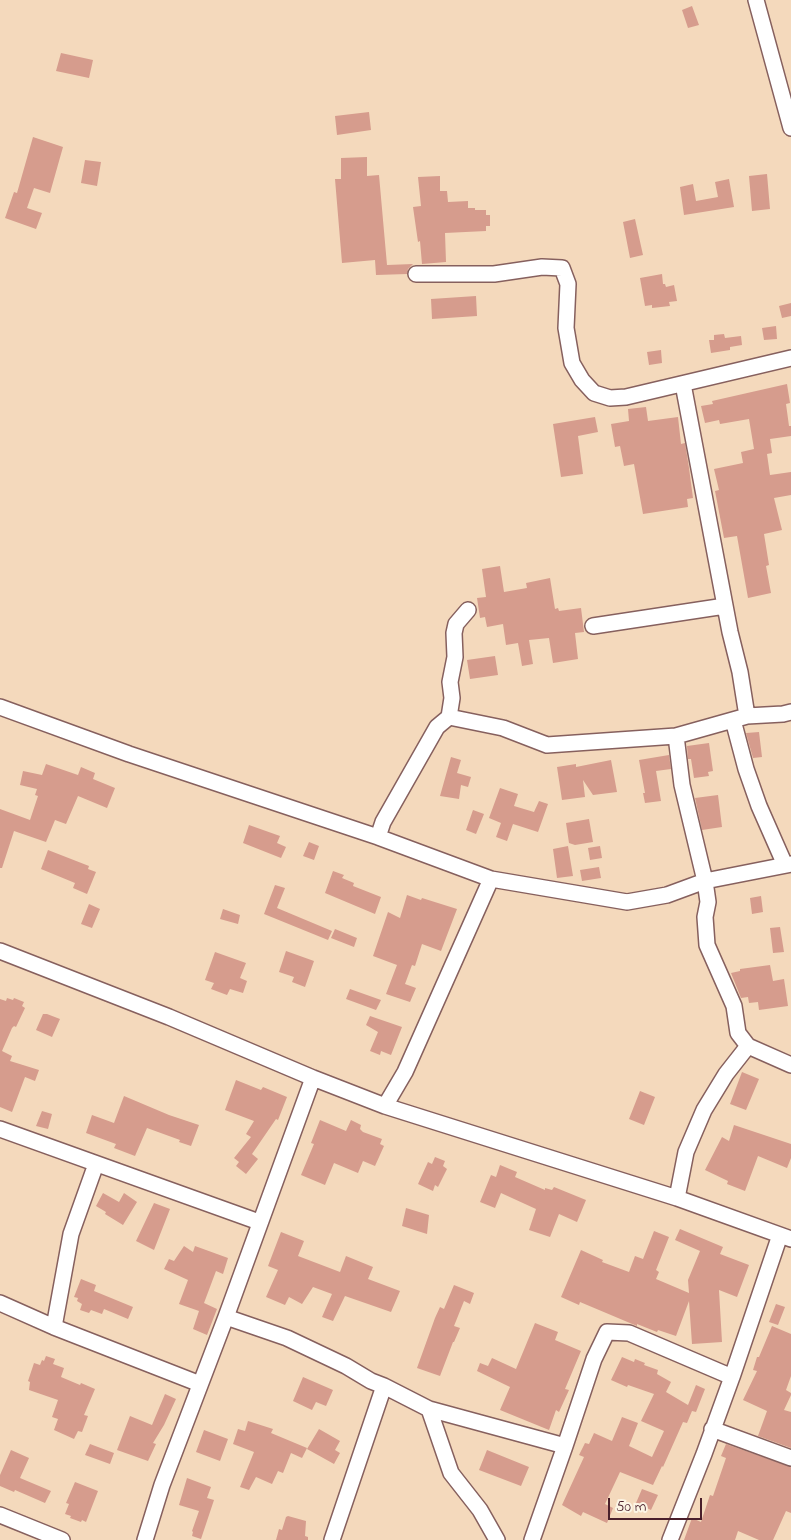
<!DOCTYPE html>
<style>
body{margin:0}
#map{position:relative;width:791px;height:1540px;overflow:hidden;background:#f4d9bc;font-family:"Indie Flower",sans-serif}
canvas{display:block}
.scale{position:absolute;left:608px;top:1498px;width:94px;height:22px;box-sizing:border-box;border:2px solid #4a1f2b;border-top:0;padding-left:6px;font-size:15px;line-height:18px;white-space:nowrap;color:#4a1f2b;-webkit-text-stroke:4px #fcf5e5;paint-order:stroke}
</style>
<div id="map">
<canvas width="791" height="1540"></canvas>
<div class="scale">50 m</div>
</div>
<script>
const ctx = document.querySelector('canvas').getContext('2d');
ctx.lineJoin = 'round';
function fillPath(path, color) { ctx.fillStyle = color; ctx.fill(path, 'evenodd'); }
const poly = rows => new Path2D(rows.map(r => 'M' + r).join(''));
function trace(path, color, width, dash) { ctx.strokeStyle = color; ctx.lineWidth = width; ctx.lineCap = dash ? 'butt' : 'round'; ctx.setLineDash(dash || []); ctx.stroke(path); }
const building = poly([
 [692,6,699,25,688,28,682,10],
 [61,53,93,60,89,78,56,71],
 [369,112,371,130,337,135,335,116],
 [33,137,63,147,50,193,34,188,27,208,42,213,36,229,5,218,14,192,17,193],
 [367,157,367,176,379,175,387,265,413,264,408,269,407,274,376,275,375,260,342,263,335,179,341,179,341,158],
 [85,160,101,162,97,186,81,183],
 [767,174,770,209,752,211,749,176],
 [440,176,440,191,447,191,448,202,468,201,468,208,475,208,475,210,486,210,486,215,490,215,490,226,486,226,486,231,445,233,446,262,422,264,420,241,418,242,413,207,421,206,418,177],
 [729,179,734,207,684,215,680,187,693,184,696,201,718,197,715,182],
 [635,219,643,255,630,258,623,222],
 [662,274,663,284,665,284,666,287,674,285,677,301,669,302,670,306,652,308,652,305,645,306,640,278],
 [476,296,477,316,432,319,431,299],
 [791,303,791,316,782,318,779,306],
 [776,326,777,339,764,340,762,328],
 [724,334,725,338,741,336,742,345,730,347,730,350,711,353,709,340,714,340,714,335],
 [661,350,662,363,649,365,647,352],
 [787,384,790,403,786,404,789,426,791,426,791,436,770,439,772,453,767,454,770,475,791,472,791,495,774,498,782,530,764,534,769,565,766,566,771,593,748,598,737,536,724,538,715,491,719,490,714,469,743,463,741,452,754,449,749,419,720,424,719,420,705,423,701,406,713,404,712,401],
 [646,407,648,421,678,417,681,444,685,443,689,468,693,498,687,499,688,507,643,514,634,464,624,466,620,446,615,447,611,424,629,421,628,409],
 [595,417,598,432,578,436,583,474,561,477,553,424],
 [500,566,504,592,527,588,526,583,550,578,555,609,558,608,559,611,581,608,584,632,575,633,578,659,553,663,549,638,529,640,533,664,522,666,518,643,506,645,503,624,487,627,485,617,480,618,477,598,486,597,482,569],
 [495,656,498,675,470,679,467,660],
 [759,732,762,757,753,758,746,733],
 [709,743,713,771,708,772,709,776,694,778,691,759,688,759,687,746],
 [669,755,671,769,656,771,661,801,645,803,643,793,645,793,639,760],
 [451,757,461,760,457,773,471,777,468,787,461,785,459,799,440,796],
 [611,760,617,792,593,795,583,780,585,797,562,800,557,767,576,764,576,767],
 [46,764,78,775,81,767,95,773,93,779,115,788,107,808,78,796,66,824,55,820,46,842,14,831,2,868,0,868,0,809,30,820,38,796,35,795,37,789,20,785,23,771,42,775],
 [500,788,518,794,514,806,534,812,539,801,548,804,538,832,513,824,507,841,496,837,501,823,489,818],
 [718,795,722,827,702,830,695,798],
 [473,810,484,814,476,834,466,830],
 [589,819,593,842,575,845,569,843,566,823],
 [249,825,280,836,277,843,286,847,281,858,243,843],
 [309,842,319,846,314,860,303,856],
 [568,846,573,876,557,878,553,849],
 [600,846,602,858,590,860,588,848],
 [48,850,89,866,88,869,96,872,87,894,73,888,75,883,41,869],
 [599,867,601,878,582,881,580,870],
 [333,871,344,875,342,878,354,883,353,886,381,897,375,914,325,893],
 [275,885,285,888,277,908,332,931,328,940,264,914],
 [407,895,421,900,422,898,457,909,441,951,422,944,415,966,412,965,405,984,416,988,410,1002,386,994,397,965,373,956,388,912,400,918],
 [761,896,763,912,752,914,750,898],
 [89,904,100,909,92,928,81,924],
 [223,909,240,915,238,924,220,919],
 [780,927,784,952,773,953,770,928],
 [335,929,357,938,354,947,331,938],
 [286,951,314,961,305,987,292,982,294,977,279,972],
 [215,952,246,963,240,978,247,981,243,993,230,989,227,995,211,989,214,983,205,980],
 [770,965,773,981,784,979,788,1006,759,1010,758,1002,749,1003,748,997,741,998,731,973,740,971,740,969],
 [350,989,381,1000,376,1010,346,999],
 [7,998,13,1000,14,998,24,1002,22,1006,25,1008,16,1027,14,1026,12,1028,2,1051,12,1056,10,1061,39,1070,35,1081,25,1077,12,1112,0,1107,0,999,6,1001],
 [43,1014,47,1014,60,1019,52,1037,36,1030],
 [370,1016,402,1027,391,1055,381,1051,380,1055,370,1051,378,1032,366,1025],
 [742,1072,759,1079,746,1110,730,1104],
 [236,1080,261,1090,263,1087,287,1097,278,1120,276,1119,252,1154,258,1159,246,1174,236,1166,239,1162,234,1158,251,1137,246,1134,254,1121,225,1110],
 [640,1091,655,1097,644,1125,629,1119],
 [124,1096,169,1115,199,1125,191,1146,179,1142,180,1140,147,1128,135,1156,114,1148,116,1144,86,1133,92,1115,114,1123],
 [42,1111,52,1114,48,1129,36,1126],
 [320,1120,346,1131,351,1120,361,1125,360,1129,363,1132,382,1139,380,1144,384,1146,375,1166,363,1161,358,1173,334,1163,325,1185,301,1175,314,1144,311,1143],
 [734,1125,791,1144,791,1158,787,1168,758,1156,745,1191,727,1184,728,1181,705,1170,722,1137,729,1141],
 [435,1157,445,1161,443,1166,447,1169,438,1187,435,1185,433,1191,418,1184,428,1162,432,1164],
 [500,1165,517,1172,515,1177,545,1190,545,1188,552,1190,554,1187,586,1200,577,1222,559,1214,550,1237,529,1230,536,1209,501,1193,495,1208,480,1202,491,1175,496,1177],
 [103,1193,119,1202,124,1193,137,1202,123,1225,105,1214,106,1212,96,1206],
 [154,1203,170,1209,154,1250,136,1241],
 [406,1208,429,1215,427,1234,402,1226],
 [680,1229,723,1247,720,1254,749,1265,737,1297,719,1290,722,1342,692,1344,689,1301,676,1336,658,1330,657,1332,637,1324,637,1326,580,1302,579,1305,561,1297,581,1250,603,1260,602,1262,629,1272,635,1256,643,1259,654,1231,669,1237,656,1270,659,1272,656,1279,689,1293,688,1280,700,1251,675,1240],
 [281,1232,304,1241,298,1256,340,1272,346,1256,373,1267,368,1279,400,1291,391,1312,345,1296,333,1321,322,1317,332,1294,313,1287,302,1304,289,1297,285,1305,266,1297,278,1270,268,1266],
 [184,1246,193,1252,195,1246,228,1258,223,1274,216,1271,204,1303,217,1309,207,1335,193,1329,199,1311,179,1304,188,1280,164,1269,169,1259,174,1261],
 [81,1279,96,1285,94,1291,133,1307,128,1319,104,1309,102,1314,91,1310,89,1313,80,1310,82,1304,77,1301,78,1298,74,1297],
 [454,1285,474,1293,470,1304,464,1301,454,1326,460,1328,454,1342,453,1342,440,1376,417,1368,435,1318,440,1307,444,1309],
 [776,1304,785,1307,778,1325,769,1322],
 [535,1323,558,1332,555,1340,581,1351,565,1389,569,1390,559,1412,556,1410,549,1430,500,1410,510,1387,477,1371,480,1363,488,1366,492,1358,516,1369],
 [772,1326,791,1334,791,1376,786,1390,791,1393,791,1395,784,1410,791,1412,791,1448,758,1436,767,1411,743,1400,757,1371,753,1370,757,1357,759,1357],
 [46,1356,55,1359,53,1364,64,1368,61,1377,80,1385,81,1383,95,1389,84,1415,88,1416,82,1432,78,1431,74,1439,54,1430,58,1419,52,1417,58,1400,29,1390,30,1382,28,1381,34,1363,40,1365,42,1360,44,1361],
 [622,1357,634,1362,635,1359,645,1363,644,1365,658,1370,657,1374,671,1382,666,1392,688,1405,696,1385,705,1389,696,1412,692,1411,687,1423,683,1422,663,1467,662,1466,653,1485,620,1472,605,1504,613,1508,607,1523,583,1512,581,1516,562,1505,584,1457,579,1455,585,1443,589,1444,594,1433,612,1441,622,1417,638,1423,629,1446,652,1457,664,1431,641,1421,654,1394,628,1385,627,1387,611,1380],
 [303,1377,333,1390,326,1406,316,1402,312,1410,293,1401],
 [165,1394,176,1399,164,1425,153,1443,156,1444,148,1461,117,1450,130,1416,152,1425],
 [248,1421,273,1429,271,1433,307,1448,302,1458,291,1453,283,1473,278,1471,272,1484,256,1477,249,1490,240,1487,254,1452,233,1444,238,1429,245,1431],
 [319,1429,340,1441,335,1450,340,1453,334,1464,307,1449],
 [204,1430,228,1439,220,1461,196,1452],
 [90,1444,114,1453,110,1464,85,1455],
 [726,1444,791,1467,791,1513,786,1511,773,1540,759,1540,738,1531,735,1540,684,1540,692,1518,701,1522,710,1495,713,1496,726,1458,721,1456],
 [11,1450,29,1458,20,1478,51,1491,45,1503,15,1490,14,1492,0,1486,0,1475],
 [487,1450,529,1467,521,1486,479,1470],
 [187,1478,211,1487,207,1498,214,1500,201,1539,192,1536,193,1532,192,1531,199,1511,179,1505],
 [75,1482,98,1491,86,1522,82,1520,81,1522,70,1518,71,1516,65,1514,69,1504,66,1503],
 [642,1489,658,1495,651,1510,636,1503],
 [288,1516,306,1521,305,1536,308,1537,308,1540,276,1540,279,1529,282,1530,286,1517]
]);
const minor = poly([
 [756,0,791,128],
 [416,274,494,274,542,267,562,268,568,284,566,328,572,363,582,380,594,393,610,398,626,397,791,358],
 [683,384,730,632,740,672,747,716],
 [593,626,725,606],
 [0,707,129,754,378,837,491,879],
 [449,717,452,698,450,682,455,657,454,633,456,624,468,610],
 [733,720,746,769,759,806,785,865],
 [676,736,682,785,705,881,708,902,705,917,707,945,734,1006,738,1033,748,1046,791,1065],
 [378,837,383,822,437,727,449,717,503,728,547,745,676,736,747,716,783,714,791,712],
 [0,951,169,1017,313,1078,385,1106,677,1198,791,1239],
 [385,1106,405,1072,491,879,627,902,667,895,705,881,791,864],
 [0,1129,259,1222],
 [677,1198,686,1152,704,1110,726,1074,748,1046],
 [0,1303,54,1327,200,1384],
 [226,1317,287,1338,346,1366,371,1381,384,1386,429,1409,565,1446],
 [54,1327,71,1234,96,1164],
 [429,1409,451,1473,480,1510,497,1540],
 [712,1429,791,1458],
 [0,1515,62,1540],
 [145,1540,162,1485,226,1317,313,1078],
 [332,1540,384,1386],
 [532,1540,565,1446,594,1359,607,1332,629,1333,732,1377],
 [670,1540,704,1454,732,1377,780,1235]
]);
fillPath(building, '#d69c8d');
trace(minor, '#86605e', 18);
trace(minor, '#fff', 15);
</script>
